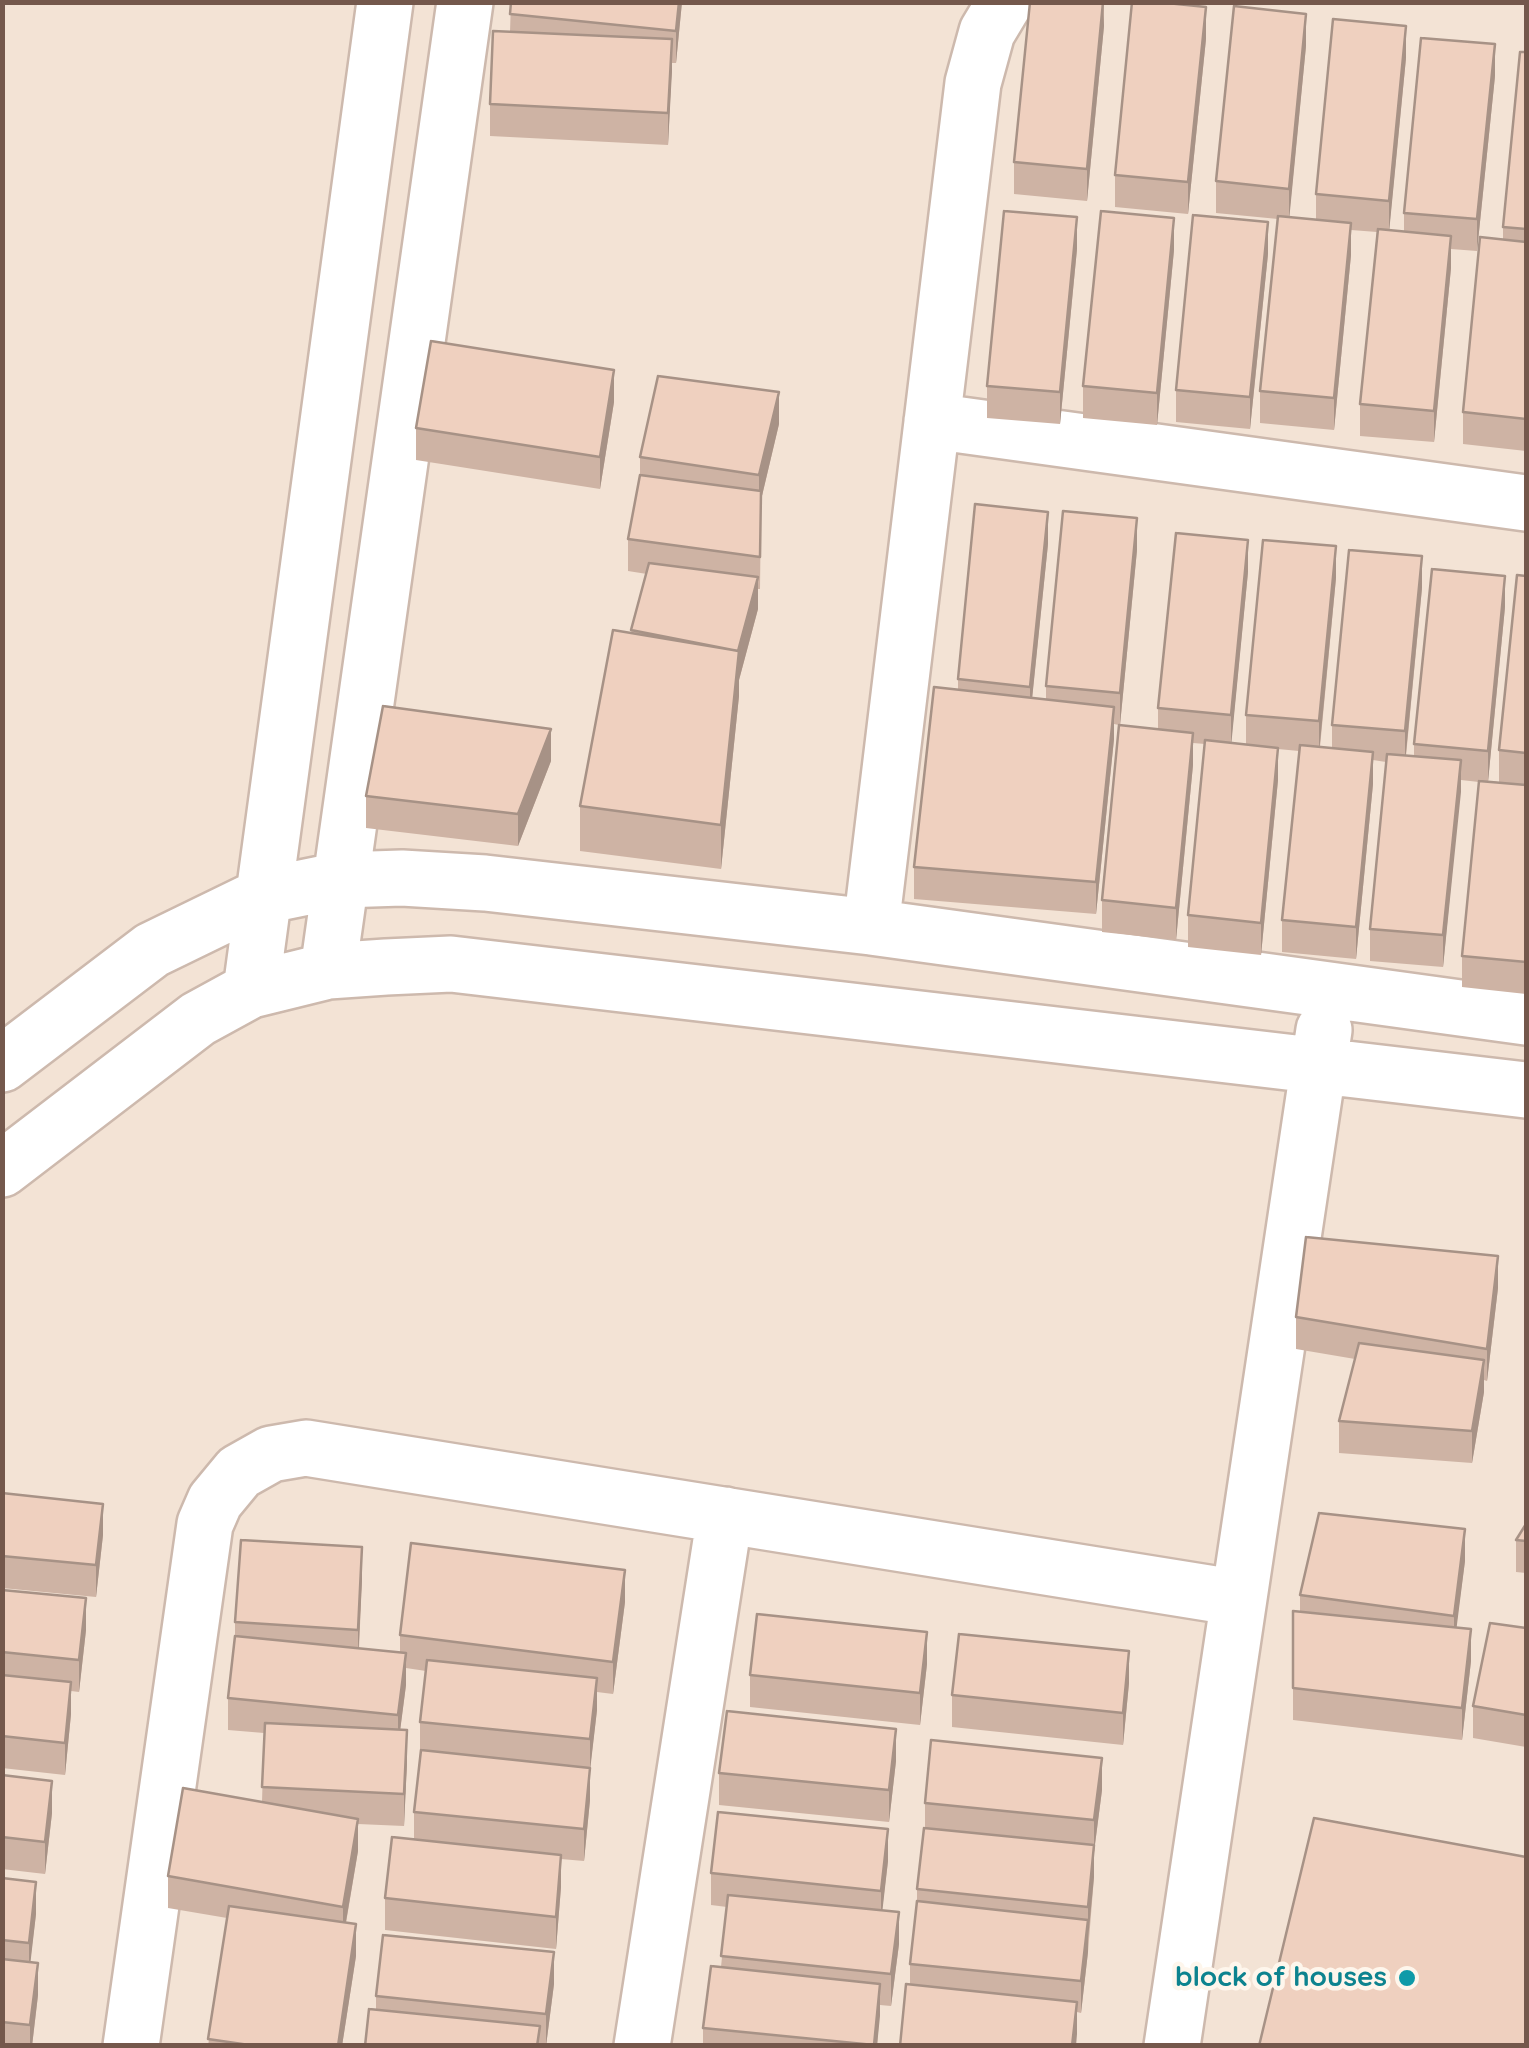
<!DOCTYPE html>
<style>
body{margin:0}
#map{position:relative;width:1529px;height:2048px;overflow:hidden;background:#fbf2e6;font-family:Quicksand,sans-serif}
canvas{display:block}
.frame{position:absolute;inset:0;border:5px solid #74584c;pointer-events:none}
</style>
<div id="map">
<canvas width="1529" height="2048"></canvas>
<div class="frame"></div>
</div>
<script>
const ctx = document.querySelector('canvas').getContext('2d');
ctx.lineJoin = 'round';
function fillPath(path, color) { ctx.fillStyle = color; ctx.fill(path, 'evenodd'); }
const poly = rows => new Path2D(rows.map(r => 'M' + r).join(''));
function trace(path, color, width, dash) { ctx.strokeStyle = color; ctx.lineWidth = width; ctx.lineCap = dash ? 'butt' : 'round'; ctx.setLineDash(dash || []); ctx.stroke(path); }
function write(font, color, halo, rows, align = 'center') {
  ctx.font = font + ' Quicksand,sans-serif'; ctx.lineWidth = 9; ctx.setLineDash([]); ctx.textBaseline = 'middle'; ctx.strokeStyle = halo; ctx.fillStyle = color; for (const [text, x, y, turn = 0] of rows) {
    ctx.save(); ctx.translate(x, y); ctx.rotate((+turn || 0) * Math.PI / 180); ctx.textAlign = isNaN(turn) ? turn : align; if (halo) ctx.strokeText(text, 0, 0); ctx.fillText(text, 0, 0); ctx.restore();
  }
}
const residential = poly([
 [3,3,1526,3,1526,2045,3,2045]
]);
const street = poly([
 [932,421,1526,503],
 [871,927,973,83,987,32,1005,2],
 [328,971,465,2],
 [251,990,385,2],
 [2,1064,152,950,263,896,341,880,402,878,485,883,871,927,1526,1017],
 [2,1169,198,1019,251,990,328,971,386,967,451,964,1526,1090],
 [131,2046,205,1524,215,1501,239,1472,271,1454,306,1448,1239,1598],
 [642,2046,725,1515],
 [1172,2046,1324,1030]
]);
const wall = poly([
 [511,2,682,2,676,63,672,63,668,145,490,136,490,104,510,32],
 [1104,2,1104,26,1087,201,1014,194,1014,162],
 [1206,39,1188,214,1115,207,1115,175],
 [1306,46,1289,217,1316,220,1316,194,1406,58,1389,230,1404,231,1404,213,1495,76,1477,251,1451,249,1451,268,1434,442,1360,436,1360,404,1377,232,1351,230,1351,255,1334,430,1260,423,1260,391,1278,219,1216,213,1216,181],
 [1526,52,1526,451,1463,444,1463,412,1503,240,1503,227],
 [1077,249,1060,424,987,418,987,386],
 [1174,250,1157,425,1083,418,1083,386],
 [1268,254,1250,429,1176,422,1176,390],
 [614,402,600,489,416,460,416,428],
 [779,424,761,500,760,589,758,589,758,609,739,680,739,696,721,869,580,851,580,806,631,633,647,574,628,571,628,539,640,476,640,457],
 [1048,544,1032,698,1046,699,1046,686,1137,550,1120,725,1158,729,1158,708,1248,572,1231,743,1246,744,1246,715,1336,578,1320,747,1332,748,1332,725,1422,588,1406,756,1414,756,1414,744,1505,607,1488,781,1526,785,1526,994,1462,987,1462,956,1479,782,1461,780,1443,967,1370,961,1370,929,1386,762,1373,760,1373,784,1356,959,1282,952,1282,920,1299,751,1278,749,1278,780,1261,955,1188,947,1188,915,1205,744,1193,743,1193,765,1176,940,1102,932,1102,900,1119,725,1114,724,1114,739,1096,914,914,899,914,867,958,690,958,679],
 [1526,576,1526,785,1499,782,1499,750],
 [551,761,518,846,366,828,366,796],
 [1498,1288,1487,1381,1484,1380,1484,1392,1472,1463,1339,1453,1339,1421,1355,1359,1296,1349,1296,1317],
 [2,1493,103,1535,96,1597,2,1588],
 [1526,1524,1526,1573,1516,1572,1516,1540],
 [1465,1561,1456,1627,1471,1661,1462,1740,1293,1720,1293,1611,1300,1611,1300,1595],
 [362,1579,359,1649,400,1653,400,1635,625,1602,613,1694,597,1692,597,1710,590,1768,590,1800,584,1861,561,1859,561,1887,556,1949,385,1930,385,1898,414,1839,414,1812,420,1754,420,1722,426,1671,406,1668,406,1685,400,1730,407,1762,404,1826,358,1824,358,1851,346,1923,356,1956,342,2046,208,2046,227,1918,168,1908,168,1876,262,1802,264,1733,228,1730,228,1698,235,1636,235,1622],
 [2,1590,86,1630,79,1692,71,1691,71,1714,65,1775,2,1768],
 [1526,1628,1526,1747,1473,1738,1473,1706],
 [927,1664,920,1725,750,1707,750,1675],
 [1129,1683,1123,1745,952,1727,952,1695],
 [896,1761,889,1822,719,1805,719,1773],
 [2,1775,52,1813,45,1874,2,1869],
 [1102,1790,1094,1852,1094,1877,1088,1952,1081,2013,1077,2012,1077,2034,910,1984,910,1964,917,1905,917,1889,925,1828,925,1803],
 [888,1861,882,1910,899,1944,891,2006,880,2005,877,2046,703,2046,703,2028,721,1967,727,1907,711,1905,711,1873],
 [2,1878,36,1914,30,1962,38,1995,32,2046,2,2046],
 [554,1984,546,2046,540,2046,376,2010,376,1996]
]);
const shadedWall = poly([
 [679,2,682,2,676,63,676,31],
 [1103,2,1104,26,1087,201,1087,169],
 [1206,7,1206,39,1188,214,1188,182],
 [1306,14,1306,46,1289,221,1289,189],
 [1406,26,1406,58,1389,233,1389,201],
 [672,39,672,71,668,145,668,113],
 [1495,44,1495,76,1477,251,1477,219],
 [1077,217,1077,249,1060,424,1060,392],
 [1174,218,1174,250,1157,425,1157,393],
 [1268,222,1268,254,1250,429,1250,397],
 [1351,223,1351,255,1334,430,1334,398],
 [1451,236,1451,268,1434,442,1434,411],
 [614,370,614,402,600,489,600,457],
 [779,392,779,424,761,500,760,589,761,500,759,507,759,475],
 [1048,512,1048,544,1030,719,1030,687],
 [1137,518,1137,550,1120,725,1120,693],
 [1248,540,1248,572,1231,747,1231,715],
 [1336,546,1336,578,1319,753,1319,721],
 [1422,556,1422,588,1405,763,1405,731],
 [1505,576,1505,607,1488,782,1488,751],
 [758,577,758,609,739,680,739,696,721,869,721,825,738,651],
 [1114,707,1114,739,1096,914,1096,882],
 [551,729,551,761,518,846,518,814],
 [1193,733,1193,765,1176,940,1176,908],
 [1278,748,1278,780,1261,955,1261,923],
 [1373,752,1373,784,1356,959,1356,927],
 [1461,760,1461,792,1443,967,1443,935],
 [1498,1256,1498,1288,1487,1381,1487,1349],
 [1484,1360,1484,1392,1472,1463,1472,1431],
 [103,1504,103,1535,96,1597,96,1565],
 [1465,1529,1465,1561,1454,1648,1454,1616],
 [362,1547,362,1579,358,1662,358,1630],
 [625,1570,625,1602,613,1694,613,1662],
 [86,1598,86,1630,79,1692,79,1660],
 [1471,1629,1471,1661,1462,1740,1462,1708],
 [927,1632,927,1664,920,1725,920,1693],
 [1129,1651,1129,1683,1123,1745,1123,1713],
 [406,1653,406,1685,398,1747,398,1715],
 [597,1678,597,1710,590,1771,590,1739],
 [71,1682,71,1714,65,1775,65,1743],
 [896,1729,896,1761,889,1822,889,1790],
 [407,1730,407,1762,404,1826,404,1794],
 [1102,1758,1102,1790,1094,1852,1094,1820],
 [590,1768,590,1800,584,1861,584,1829],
 [52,1781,52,1813,45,1874,45,1842],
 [358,1819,358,1851,343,1939,343,1907],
 [888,1829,888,1861,881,1923,881,1891],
 [1094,1845,1094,1877,1088,1939,1088,1907],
 [561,1855,561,1887,556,1949,556,1917],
 [36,1882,36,1914,29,1975,29,1943],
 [899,1912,899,1944,891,2006,891,1974],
 [1088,1920,1088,1952,1081,2013,1081,1981],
 [356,1924,356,1956,342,2046,338,2046],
 [554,1952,554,1984,546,2046,546,2014],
 [38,1963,38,1995,32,2046,30,2046,30,2025],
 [880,1984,880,2016,877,2046,874,2046],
 [1077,2002,1077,2034,1076,2046,1072,2046]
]);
const building = poly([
 [511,2,679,2,676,31,510,14,511,2],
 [1030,2,1103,2,1087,169,1014,162,1030,2],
 [1132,2,1157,2,1206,7,1188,182,1115,175,1132,2],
 [1234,6,1306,14,1289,189,1216,181,1234,6],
 [1333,19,1406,26,1389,201,1316,194,1333,19],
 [493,31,672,39,668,113,490,104,493,31],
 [1421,38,1495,44,1477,219,1404,213,1421,38],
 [1520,52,1526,52,1526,229,1503,227,1520,52],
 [1004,211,1077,217,1060,392,987,386,1004,211],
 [1101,211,1174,218,1157,393,1083,386,1101,211],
 [1193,215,1268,222,1250,397,1176,390,1193,215],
 [1278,216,1351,223,1334,398,1260,391,1278,216],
 [1378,229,1451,236,1434,411,1360,404,1378,229],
 [1480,237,1526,242,1526,419,1463,412,1480,237],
 [431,341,614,370,600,457,416,428,431,341],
 [658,376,779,392,759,475,640,457,658,376],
 [640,475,761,491,760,557,628,539,640,475],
 [975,504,1048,512,1030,687,958,679,975,504],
 [1063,511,1137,518,1120,693,1046,686,1063,511],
 [1176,533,1248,540,1231,715,1158,708,1176,533],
 [1263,540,1336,546,1319,721,1246,715,1263,540],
 [1349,550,1422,556,1405,731,1332,725,1349,550],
 [649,563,758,577,738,651,631,630,649,563],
 [1432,569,1505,576,1488,751,1414,744,1432,569],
 [1517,575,1526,576,1526,753,1499,750,1517,575],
 [613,630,739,651,721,825,580,806,613,630],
 [934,687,1114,707,1096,882,914,867,934,687],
 [383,706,551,729,518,814,366,796,383,706],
 [1119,725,1193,733,1176,908,1102,900,1119,725],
 [1205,740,1278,748,1261,923,1188,915,1205,740],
 [1300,745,1373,752,1356,927,1282,920,1300,745],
 [1387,754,1461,760,1443,935,1370,929,1387,754],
 [1479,781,1526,785,1526,962,1462,956,1479,781],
 [1306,1237,1498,1256,1487,1349,1296,1317,1306,1237],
 [1359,1343,1484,1360,1472,1431,1339,1421,1359,1343],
 [2,1493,103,1504,96,1565,2,1556,2,1493],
 [1319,1513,1465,1529,1454,1616,1300,1595,1319,1513],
 [1526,1524,1526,1541,1516,1540,1526,1524],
 [241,1540,362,1547,358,1630,235,1622,241,1540],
 [411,1543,625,1570,613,1662,400,1635,411,1543],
 [2,1590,86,1598,79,1660,2,1652,2,1590],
 [1293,1611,1471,1629,1462,1708,1293,1688,1293,1611],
 [757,1614,927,1632,920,1693,750,1675,757,1614],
 [1490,1623,1526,1628,1526,1715,1473,1706,1490,1623],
 [959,1634,1129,1651,1123,1713,952,1695,959,1634],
 [235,1636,406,1653,398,1715,228,1698,235,1636],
 [427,1660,597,1678,590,1739,420,1722,427,1660],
 [2,1675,71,1682,65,1743,2,1736,2,1675],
 [727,1711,896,1729,889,1790,719,1773,727,1711],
 [265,1723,407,1730,404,1794,262,1787,265,1723],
 [931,1740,1102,1758,1094,1820,925,1803,931,1740],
 [421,1750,590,1768,584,1829,414,1812,421,1750],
 [2,1775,52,1781,45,1842,2,1837,2,1775],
 [183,1788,358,1819,343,1907,168,1876,183,1788],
 [718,1812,888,1829,881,1891,711,1873,718,1812],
 [1314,1818,1526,1857,1526,2046,1259,2046,1314,1818],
 [924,1828,1094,1845,1088,1907,917,1889,924,1828],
 [392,1837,561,1855,556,1917,385,1898,392,1837],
 [2,1878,36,1882,29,1943,2,1940,2,1878],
 [728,1895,899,1912,891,1974,721,1956,728,1895],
 [917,1901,1088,1920,1081,1981,910,1964,917,1901],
 [229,1906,356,1924,338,2046,256,2046,208,2039,229,1906],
 [383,1935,554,1952,546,2014,376,1996,383,1935],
 [2,1959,38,1963,30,2025,2,2022,2,1959],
 [711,1966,880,1984,874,2045,703,2028,711,1966],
 [906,1984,1077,2002,1072,2046,900,2046,906,1984],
 [369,2009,540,2026,537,2046,365,2046,369,2009]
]);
const markers = [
 [1407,1978,10,"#0f9aa8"]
];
const cultureNames = [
 ["block of houses",1387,1978]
];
fillPath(residential, '#f3e3d5');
trace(street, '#cdb9ad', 60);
trace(street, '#fff', 55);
fillPath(wall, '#ceb3a4');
fillPath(shadedWall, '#a79286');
fillPath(building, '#efd0bf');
trace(building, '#a79286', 2.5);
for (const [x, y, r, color] of markers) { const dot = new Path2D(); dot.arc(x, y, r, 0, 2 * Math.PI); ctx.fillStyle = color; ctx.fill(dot); trace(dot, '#fef6ec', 4); }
write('bold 28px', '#0d838f', '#fef6ec', cultureNames, 'right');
</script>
